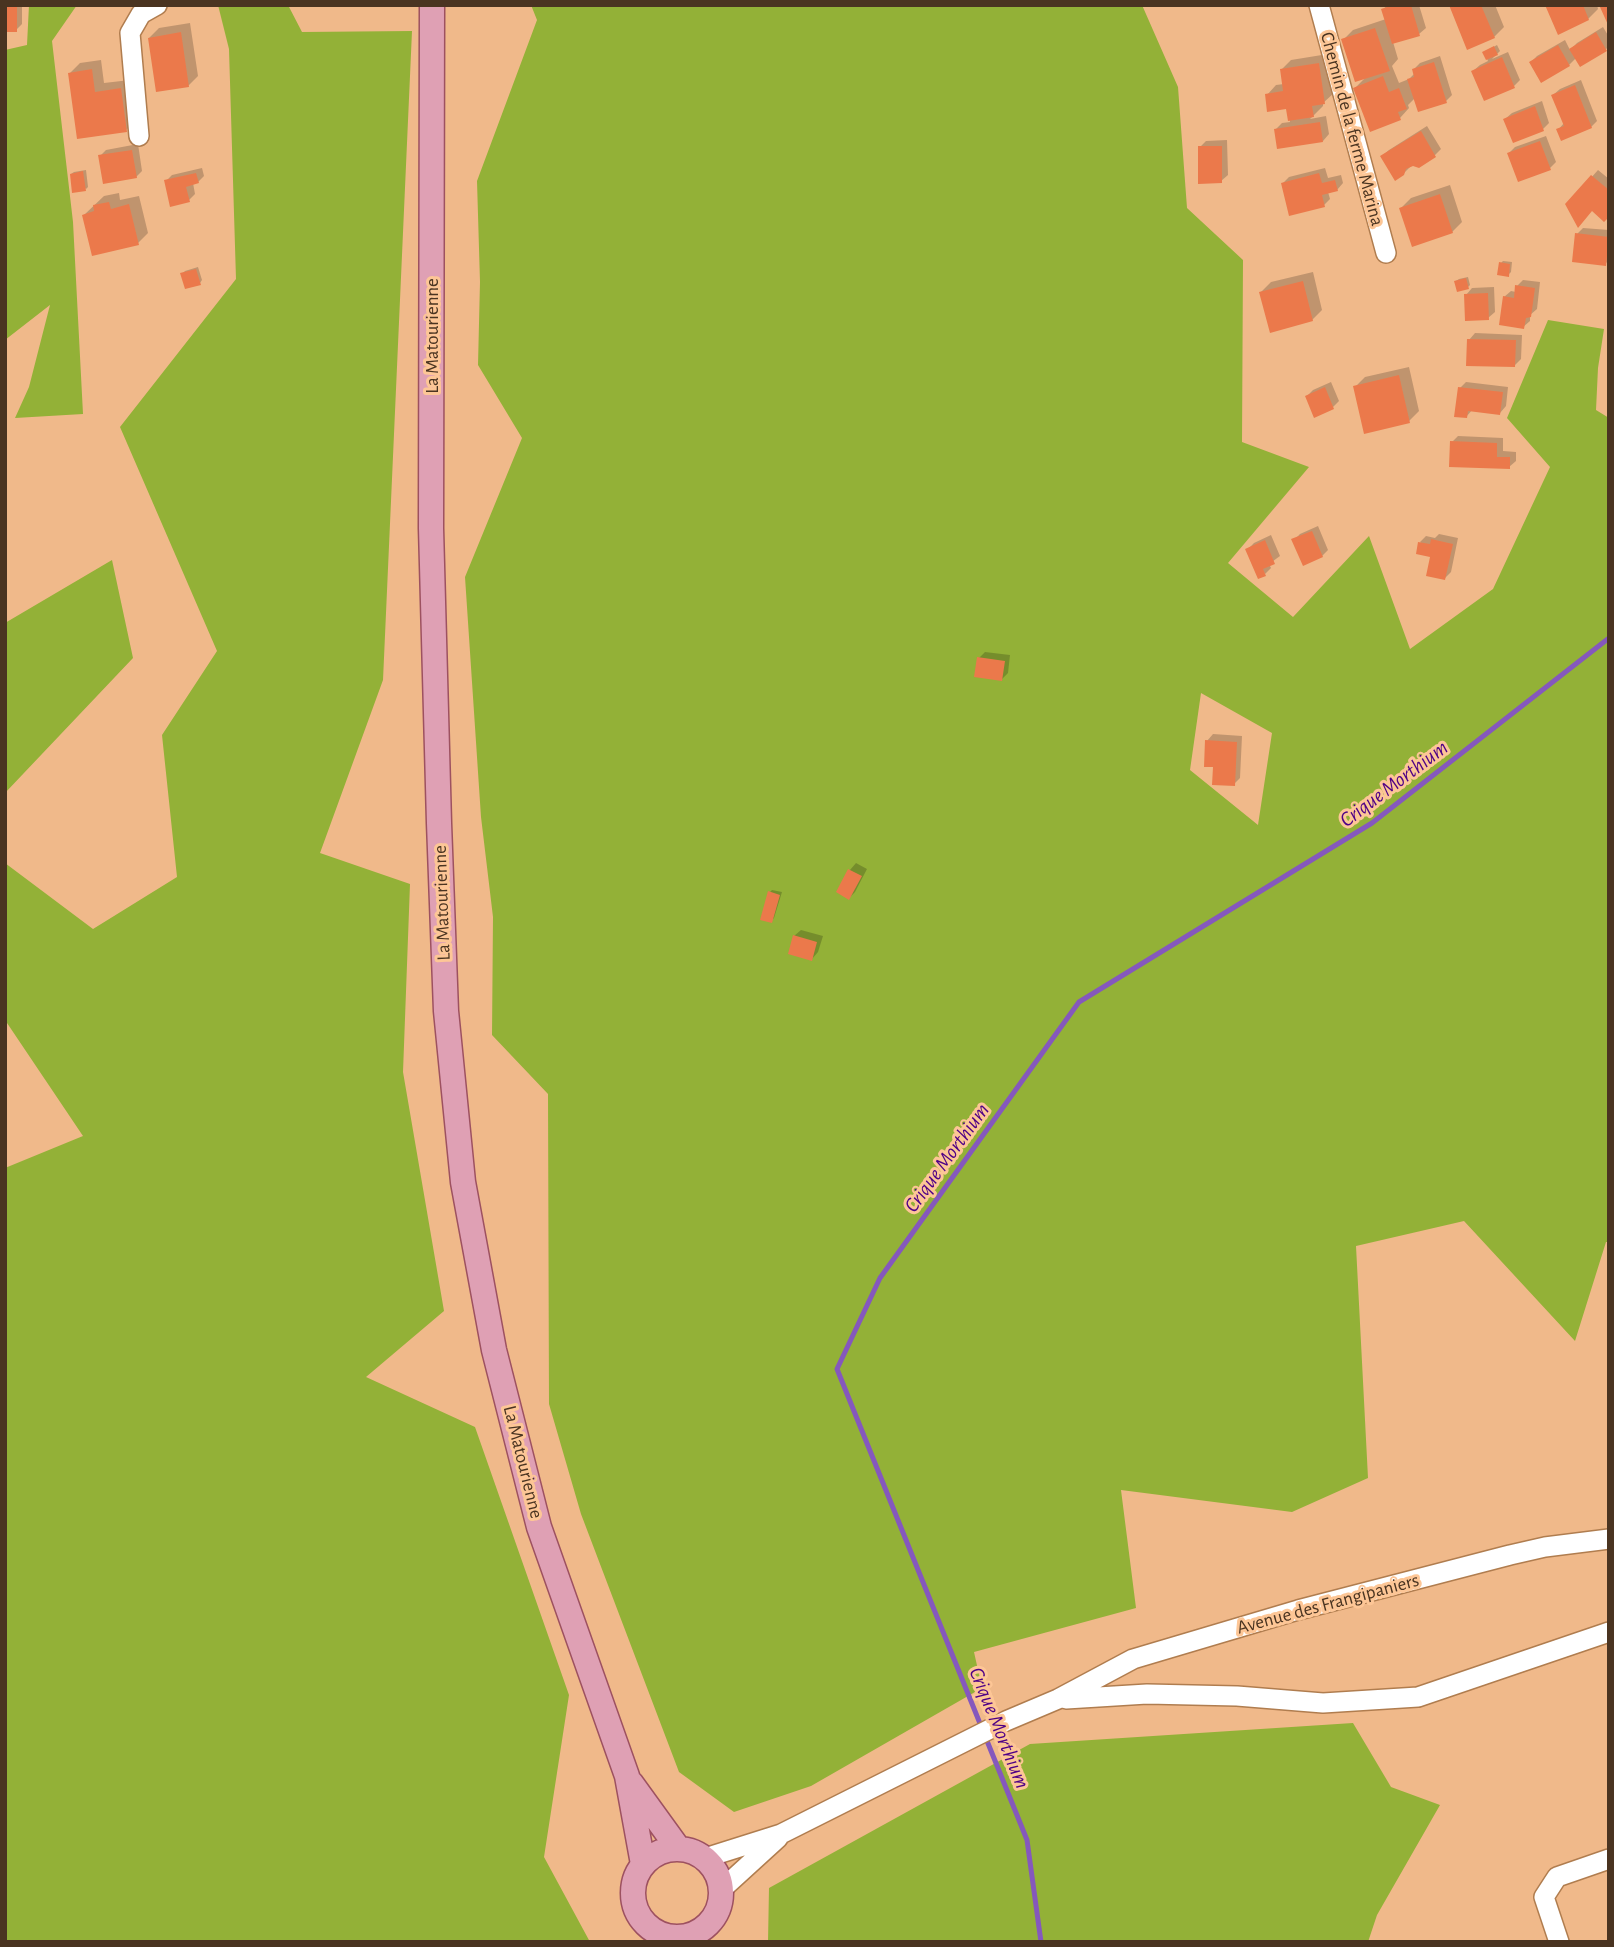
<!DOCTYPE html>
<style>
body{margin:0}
#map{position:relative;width:1614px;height:1947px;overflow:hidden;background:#f0b98a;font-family:"Alegreya Sans",sans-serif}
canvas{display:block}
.frame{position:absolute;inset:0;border:7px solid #4a3421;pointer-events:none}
</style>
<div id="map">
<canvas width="1614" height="1947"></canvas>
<div class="frame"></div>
</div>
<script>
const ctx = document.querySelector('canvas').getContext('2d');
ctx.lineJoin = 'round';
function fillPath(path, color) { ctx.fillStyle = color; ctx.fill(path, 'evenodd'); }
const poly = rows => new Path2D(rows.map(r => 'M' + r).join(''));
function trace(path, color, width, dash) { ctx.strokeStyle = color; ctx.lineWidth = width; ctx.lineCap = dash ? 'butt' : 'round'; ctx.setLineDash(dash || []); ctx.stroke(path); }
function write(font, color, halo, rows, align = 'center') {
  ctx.font = font + ' "Alegreya Sans",sans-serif'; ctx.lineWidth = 6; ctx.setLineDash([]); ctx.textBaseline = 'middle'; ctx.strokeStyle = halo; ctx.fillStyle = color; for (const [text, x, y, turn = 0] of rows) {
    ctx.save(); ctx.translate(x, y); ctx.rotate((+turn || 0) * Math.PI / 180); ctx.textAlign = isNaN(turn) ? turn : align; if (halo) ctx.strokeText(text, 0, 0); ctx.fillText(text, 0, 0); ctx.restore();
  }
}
const green = poly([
 [29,5,77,5,52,41,73,222,83,414,15,418,29,387,50,305,5,340,5,50,27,45],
 [218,5,288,5,302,32,412,31,383,680,320,853,410,884,403,1072,444,1311,366,1377,475,1427,569,1695,544,1857,590,1942,5,1942,5,1168,83,1136,5,1020,5,863,93,929,177,877,162,735,217,651,120,427,236,279,229,49],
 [531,5,1142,5,1178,87,1187,208,1243,260,1242,442,1309,467,1228,563,1293,617,1369,536,1410,649,1493,589,1550,467,1507,418,1548,320,1604,329,1598,368,1596,410,1609,418,1609,1242,1606,1242,1575,1341,1464,1221,1356,1246,1368,1478,1292,1512,1121,1490,1136,1608,974,1652,982,1688,811,1786,734,1812,679,1772,581,1514,549,1404,548,1094,492,1035,493,917,481,817,465,577,522,438,478,365,480,282,477,181,537,20],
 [1201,693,1272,733,1258,825,1190,770],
 [112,560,133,658,5,793,5,623],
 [1353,1723,1391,1787,1440,1805,1377,1915,1368,1942,768,1942,769,1888,1030,1744]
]);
const shadow = poly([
 [5,5,22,5,22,24,16,30],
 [1387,5,1419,5,1426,28,1419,34,1393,42,1398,59,1392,66,1399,83,1409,79,1415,73,1414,69,1420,63,1440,56,1452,95,1446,101,1415,98,1408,105,1409,108,1400,118,1355,88,1366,77,1343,40,1353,30,1386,19,1383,10],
 [1451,5,1495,5,1504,27,1494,37],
 [1547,5,1597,5,1598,9,1588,19],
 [190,23,198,76,188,86,149,38,159,28],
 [1603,27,1609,37,1609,47,1581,65,1576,58,1569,65,1531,62,1537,56,1565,40,1570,50,1577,43],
 [1497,45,1500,51,1492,59,1508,52,1520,80,1514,86,1473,71,1480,65,1488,61,1484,52],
 [1328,54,1334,93,1323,103,1323,106,1310,119,1326,116,1329,134,1323,141,1276,129,1282,123,1290,122,1288,107,1267,95,1276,85,1284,84,1281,70,1291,60],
 [101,60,104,83,130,80,136,120,126,130,70,73,80,63],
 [1581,80,1597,121,1591,127,1558,130,1564,123,1553,95,1560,89],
 [1542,101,1549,123,1543,129,1505,119,1512,113],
 [1427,126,1441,149,1435,155,1418,166,1413,164,1403,174,1382,156,1389,150],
 [1546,136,1556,162,1550,168,1509,153,1515,147],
 [1227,140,1228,175,1221,181,1200,147,1206,141],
 [138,144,142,171,136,177,100,156,106,150],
 [202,168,204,176,198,182,193,183,195,194,189,200,166,181,172,175],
 [1325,168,1328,178,1341,175,1343,183,1337,190,1328,192,1330,199,1324,205,1283,183,1289,177],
 [86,170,88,187,86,189,71,174,74,172],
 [1598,170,1609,179,1609,215,1593,209,1567,205],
 [1450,185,1462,222,1452,232,1401,208,1411,198],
 [119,193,120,200,139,196,148,233,138,243,84,215,104,196],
 [1583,228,1609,230,1609,260,1605,264,1577,234],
 [1503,261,1512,262,1511,272,1508,275,1501,263],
 [198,267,202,280,200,283,182,274,185,271],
 [1313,272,1322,310,1312,320,1261,292,1271,282],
 [1468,277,1470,285,1468,287,1456,281,1459,279],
 [1523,280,1540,282,1537,309,1530,315,1530,321,1523,327,1504,297,1511,291,1516,292,1517,286],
 [1494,287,1495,312,1488,318,1466,295,1472,288],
 [1475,333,1522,335,1521,359,1515,365,1469,340],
 [1409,367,1419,411,1409,421,1355,387,1365,377],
 [1331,382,1339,401,1333,407,1307,396,1313,390],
 [1466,382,1508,387,1506,406,1500,413,1473,409,1466,417,1460,388],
 [1458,436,1503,438,1503,451,1516,452,1516,461,1509,467,1452,442],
 [1318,526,1328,550,1322,556,1294,540,1300,534],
 [1439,534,1458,538,1451,572,1445,578,1432,556,1420,542,1426,536,1435,538],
 [1271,535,1280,556,1269,564,1271,568,1265,574,1248,549,1254,543],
 [985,652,1010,655,1008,673,1002,679,979,658],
 [1213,734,1242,736,1240,778,1234,784,1215,766,1207,741],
 [856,863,867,869,855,892,849,898,838,892,850,870],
 [772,890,782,892,774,918,771,921,770,892],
 [801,930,823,936,818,952,812,959,794,936]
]);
const stream = poly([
 [1041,1942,1027,1840,837,1369,880,1278,1079,1002,1372,823,1609,638]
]);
const building = poly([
 [5,5,17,5,17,32,5,32],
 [1393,5,1411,5,1420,36,1392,44,1381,9],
 [1449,5,1481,5,1495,38,1467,50],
 [1545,5,1583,5,1589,20,1558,35],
 [1604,5,1609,5,1609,27,1600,7],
 [1375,28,1390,71,1355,82,1341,39],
 [181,32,189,87,156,92,148,38],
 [1596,32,1607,51,1580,67,1569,49],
 [1558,45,1570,66,1541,83,1529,62],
 [1494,46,1498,55,1486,60,1482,52],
 [1502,57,1515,88,1484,101,1471,71],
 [1434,62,1447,103,1418,112,1407,79,1414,77,1412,69],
 [1319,63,1325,104,1312,106,1314,117,1288,121,1286,109,1267,112,1265,94,1283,91,1280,69],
 [92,69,95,92,121,88,127,132,77,139,68,73],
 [1383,76,1389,92,1399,88,1407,109,1398,112,1401,120,1370,132,1353,88],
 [1575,85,1592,128,1561,141,1556,129,1564,126,1551,95],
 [1535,106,1544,131,1513,143,1503,119],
 [1320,122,1323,142,1277,149,1274,129],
 [1421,131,1436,157,1419,168,1413,166,1406,169,1404,175,1395,181,1380,156],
 [1540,141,1551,170,1518,182,1507,153],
 [1198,146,1222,146,1222,183,1198,184],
 [132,150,137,178,103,184,98,155],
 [83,171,86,191,72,193,70,174],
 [196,173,199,183,186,187,190,202,170,207,164,180],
 [1319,173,1322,183,1335,180,1338,191,1322,195,1325,207,1289,216,1281,183],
 [1591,175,1609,190,1609,217,1604,222,1592,211,1578,228,1565,204],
 [1440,194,1453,233,1412,247,1399,208],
 [109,202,111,209,129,204,139,245,92,256,82,215,94,211,93,205],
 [1575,233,1609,237,1606,266,1572,262],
 [1499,262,1510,264,1509,277,1497,275],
 [196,269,201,285,185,289,180,273],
 [1466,278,1469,289,1457,292,1454,281],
 [1303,281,1313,321,1270,333,1259,292],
 [1515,285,1535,288,1531,317,1526,318,1524,329,1499,325,1503,296,1514,298],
 [1488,293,1489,320,1465,321,1464,294],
 [1467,339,1516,340,1515,367,1466,366],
 [1399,375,1410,423,1364,434,1353,386],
 [1325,387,1334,409,1314,418,1305,396],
 [1458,387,1503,392,1500,415,1468,411,1467,418,1454,417],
 [1450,441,1497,443,1497,457,1510,457,1510,469,1449,467],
 [1312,531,1323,557,1303,566,1291,539],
 [1431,539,1453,544,1445,580,1426,576,1430,557,1416,554,1418,542,1430,544],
 [1265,540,1275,564,1263,569,1266,576,1258,579,1245,549],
 [977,657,1005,661,1002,681,974,677],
 [1205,740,1237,742,1235,786,1212,785,1213,767,1204,767],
 [848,869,862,876,849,900,836,892],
 [768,891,780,895,772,923,760,920],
 [793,935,817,942,812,961,788,954]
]);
const minor = poly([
 [1319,5,1386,253],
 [139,136,130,33,141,14,157,5],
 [1066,1699,1147,1694,1237,1696,1323,1703,1418,1697,1609,1632],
 [705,1858,781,1834,1006,1721,1058,1699,1133,1659,1298,1610,1510,1555,1545,1547,1609,1539],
 [721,1890,778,1838],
 [1559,1942,1544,1897,1557,1877,1609,1859]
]);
const major = poly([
 [432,5,431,528,439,823,446,1011,463,1182,494,1350,539,1527,627,1776,643,1864],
 [631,1783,678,1848],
 '633 1893a44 44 0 1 1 88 0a44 44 0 1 1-88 0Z'
]);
const streetNames = [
 ["Chemin de la ferme Marina",1352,129,75],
 ["La Matourienne",432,336,-90],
 ["La Matourienne",442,903,-92],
 ["La Matourienne",523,1462,76],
 ["Avenue des Frangipaniers",1328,1604,-15]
];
const waterNames = [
 ["Crique Morthium",1394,784,-37],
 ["Crique Morthium",947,1158,-54],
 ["Crique Morthium",999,1728,68]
];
fillPath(green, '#93b137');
fillPath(shadow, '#0003');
trace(stream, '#8558bd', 5);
fillPath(building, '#eb794b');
trace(minor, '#b07d4f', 22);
trace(major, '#9d5160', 27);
trace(minor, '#fff', 19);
trace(major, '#dfa0b4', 24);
write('19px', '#4a3421', '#fdc696', streetNames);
write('italic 21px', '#4e0086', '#fdc696', waterNames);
</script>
